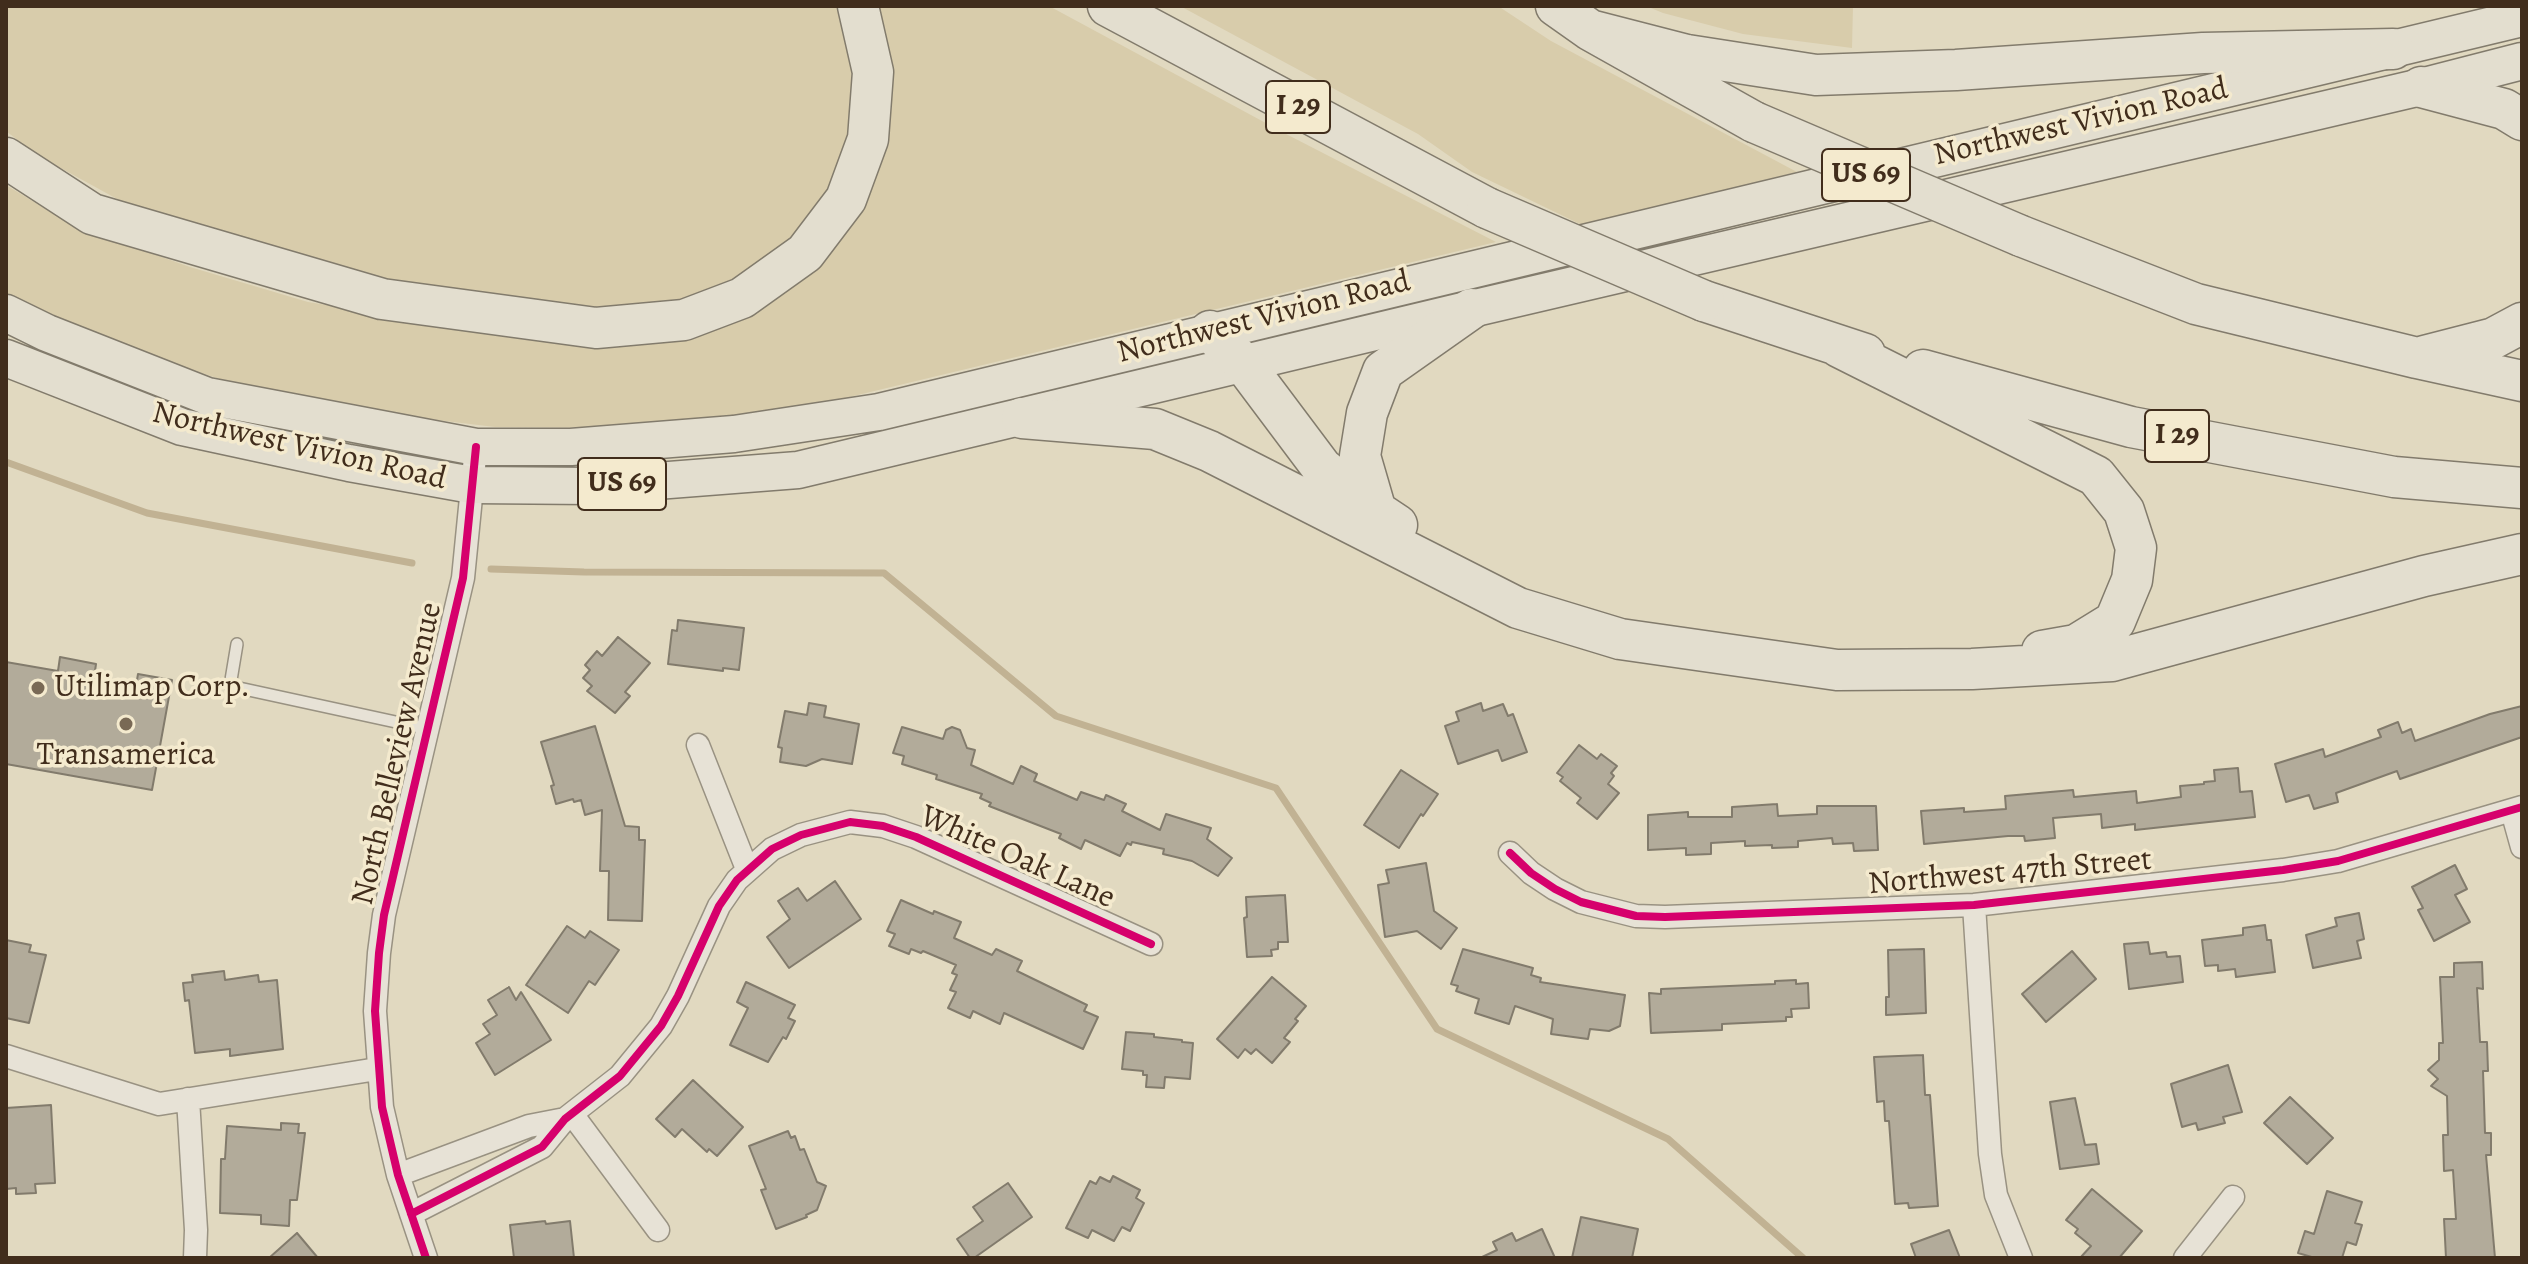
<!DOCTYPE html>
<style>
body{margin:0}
#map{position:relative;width:2528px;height:1264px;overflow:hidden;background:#e1d9c0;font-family:Alegreya,serif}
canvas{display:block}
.frame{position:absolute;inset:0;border:8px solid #412d1c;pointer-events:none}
</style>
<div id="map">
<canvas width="2528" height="1264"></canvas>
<div class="frame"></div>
</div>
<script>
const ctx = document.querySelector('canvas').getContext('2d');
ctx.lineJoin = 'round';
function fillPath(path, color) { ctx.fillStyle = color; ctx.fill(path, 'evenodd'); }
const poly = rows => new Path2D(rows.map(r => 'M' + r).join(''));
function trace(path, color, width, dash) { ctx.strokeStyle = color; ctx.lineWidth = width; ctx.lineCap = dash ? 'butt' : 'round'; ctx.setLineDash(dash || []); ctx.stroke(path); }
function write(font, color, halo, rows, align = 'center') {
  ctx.font = font + ' Alegreya,serif'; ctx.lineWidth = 7; ctx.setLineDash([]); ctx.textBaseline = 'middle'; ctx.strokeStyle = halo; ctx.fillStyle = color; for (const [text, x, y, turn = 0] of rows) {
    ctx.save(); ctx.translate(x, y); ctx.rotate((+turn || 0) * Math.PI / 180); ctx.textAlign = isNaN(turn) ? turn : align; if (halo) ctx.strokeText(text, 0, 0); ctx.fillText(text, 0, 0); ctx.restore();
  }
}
const green = poly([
 [6,6,843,6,858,104,845,155,822,204,764,265,694,301,633,309,554,308,362,276,139,211,37,155,6,131],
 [876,6,1049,6,1288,135,1496,242,791,411,606,428,495,427,362,411,235,384,135,351,36,311,6,295,6,185,72,225,190,267,308,302,464,327,628,340,841,226],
 [1180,6,1498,6,1551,41,1797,172,1582,225,1472,172,1418,134],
 [1646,6,1853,6,1852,48,1743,34,1663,13]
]);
const stream = poly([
 [6,462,147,513,412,563],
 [491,569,584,572,884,573,1056,716,1276,788,1437,1029,1668,1139,1803,1258]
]);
const building = poly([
 [678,620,744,628,739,670,723,668,723,671,668,664,672,630,677,631,678,620],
 [618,637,650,663,625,692,630,696,615,713,587,691,592,686,583,678,590,670,585,665,597,651,602,656,618,637],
 [60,657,96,664,94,678,136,686,138,674,172,680,152,790,6,764,6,662,58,671,60,657],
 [809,703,826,706,824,717,859,724,852,764,822,759,806,766,780,762,782,748,778,747,785,711,807,715,809,703],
 [1481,703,1483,711,1503,704,1508,716,1513,714,1527,752,1502,761,1498,750,1458,764,1445,726,1459,721,1456,712,1481,703],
 [2522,706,2522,737,2400,779,2397,771,2336,793,2338,802,2314,809,2309,795,2286,802,2275,764,2323,749,2325,757,2381,737,2378,730,2398,722,2402,733,2411,729,2415,741,2490,714,2522,706],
 [595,726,625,826,639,827,639,840,645,840,642,921,608,920,609,871,600,871,602,810,585,815,581,800,574,802,573,799,556,804,551,786,554,785,541,742,595,726],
 [902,727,943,739,946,730,952,727,960,730,967,748,975,750,971,765,1013,784,1021,766,1037,774,1034,781,1077,800,1081,792,1104,800,1106,795,1126,804,1122,811,1160,830,1166,814,1211,828,1207,839,1232,858,1218,876,1192,861,1163,854,1164,849,1132,842,1131,845,1127,843,1120,856,1085,840,1081,849,1059,838,1061,834,989,806,991,803,980,798,982,794,936,779,937,775,902,764,904,756,893,753,902,727],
 [1579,745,1597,759,1601,754,1617,766,1611,773,1614,776,1608,784,1619,793,1597,819,1577,803,1581,798,1560,781,1563,777,1557,773,1579,745],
 [2238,768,2240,792,2252,791,2255,817,2135,830,2135,824,2102,828,2101,814,2053,818,2055,838,2025,841,2024,836,2008,836,1924,844,1921,811,1964,808,1964,812,2006,809,2005,796,2073,790,2074,797,2136,791,2137,803,2181,797,2180,786,2204,784,2204,782,2215,781,2214,770,2238,768],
 [1401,770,1438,794,1423,816,1421,814,1399,848,1364,825,1401,770],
 [1777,804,1778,816,1817,814,1817,806,1876,806,1878,850,1854,851,1853,843,1833,844,1832,838,1798,841,1798,847,1772,848,1772,845,1745,846,1745,841,1711,843,1711,854,1686,855,1686,848,1648,850,1648,815,1688,812,1688,817,1732,817,1732,807,1777,804],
 [1426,863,1434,911,1457,928,1441,949,1417,931,1385,937,1378,885,1389,883,1386,870,1426,863],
 [2455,865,2467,889,2455,895,2470,922,2434,941,2418,910,2423,908,2412,887,2455,865],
 [835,881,861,919,789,968,767,937,790,919,778,901,798,888,807,901,835,881],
 [1285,895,1288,942,1278,942,1278,949,1271,950,1272,956,1247,957,1244,918,1247,917,1246,897,1285,895],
 [901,900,933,914,934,911,961,922,954,938,992,955,996,949,1022,961,1017,971,1087,1005,1084,1011,1098,1017,1083,1049,1004,1013,1000,1024,973,1011,970,1018,948,1008,956,992,950,990,957,975,952,973,956,965,923,951,921,953,911,949,909,954,889,946,895,934,887,931,901,900],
 [2359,913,2364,939,2357,941,2361,958,2313,968,2306,935,2337,926,2335,918,2359,913],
 [2265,925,2267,940,2271,940,2275,972,2236,977,2235,969,2218,971,2218,965,2205,966,2202,940,2243,935,2243,928,2265,925],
 [567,926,585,938,590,931,619,950,595,985,589,981,568,1013,526,985,567,926],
 [6,940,31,945,29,952,46,955,29,1023,6,1018,6,940],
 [2148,942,2150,954,2166,952,2167,957,2180,956,2183,982,2129,989,2124,944,2148,942],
 [1463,949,1533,968,1531,975,1541,978,1540,982,1625,995,1620,1026,1609,1031,1590,1029,1588,1039,1551,1034,1553,1019,1515,1006,1509,1024,1475,1013,1479,999,1456,991,1458,986,1451,984,1463,949],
 [1924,949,1926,1013,1886,1015,1886,997,1889,997,1888,950,1924,949],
 [2072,951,2096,979,2046,1022,2022,994,2072,951],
 [2482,962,2483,989,2477,988,2480,1042,2487,1042,2488,1071,2483,1071,2485,1133,2491,1133,2491,1155,2486,1155,2495,1258,2446,1258,2444,1219,2456,1219,2453,1170,2444,1171,2443,1135,2448,1135,2447,1096,2431,1086,2438,1079,2428,1070,2439,1060,2439,1043,2443,1043,2440,977,2454,977,2454,963,2482,962],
 [224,971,225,980,258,975,259,982,277,980,283,1049,230,1056,230,1049,195,1053,189,1000,185,1001,183,983,193,982,192,975,224,971],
 [1272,977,1306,1006,1295,1019,1298,1021,1284,1038,1290,1042,1272,1063,1256,1049,1251,1054,1245,1049,1238,1058,1217,1039,1272,977],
 [1796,980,1796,984,1808,983,1809,1008,1791,1009,1792,1017,1786,1017,1786,1021,1722,1024,1722,1030,1651,1033,1649,993,1661,994,1661,989,1775,984,1775,981,1796,980],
 [746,982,795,1005,788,1018,795,1021,786,1039,783,1037,768,1062,730,1045,748,1008,737,1002,746,982],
 [509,987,516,1000,521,992,551,1040,495,1075,476,1043,490,1034,483,1024,497,1015,488,1000,509,987],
 [1126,1032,1154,1034,1154,1037,1182,1040,1182,1042,1193,1043,1190,1079,1165,1077,1164,1088,1146,1087,1147,1075,1143,1075,1143,1071,1122,1069,1126,1032],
 [1923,1055,1925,1095,1930,1095,1938,1206,1909,1208,1908,1203,1895,1204,1889,1121,1885,1121,1884,1101,1877,1102,1874,1057,1923,1055],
 [2228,1065,2242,1112,2223,1117,2225,1123,2198,1130,2196,1123,2182,1127,2171,1084,2228,1065],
 [693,1080,743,1127,717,1156,709,1149,707,1152,682,1129,675,1137,656,1119,693,1080],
 [2290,1097,2333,1138,2307,1164,2264,1123,2290,1097],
 [2075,1098,2085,1145,2096,1144,2099,1164,2060,1169,2050,1102,2075,1098],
 [51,1105,55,1183,35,1184,36,1193,16,1194,16,1188,6,1189,6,1108,51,1105],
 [281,1123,299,1124,298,1133,305,1133,297,1200,290,1200,289,1226,261,1224,261,1215,220,1213,221,1159,225,1159,227,1126,281,1130,281,1123],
 [788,1131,791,1138,795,1136,800,1150,804,1149,817,1182,826,1186,817,1210,806,1215,807,1217,776,1229,761,1190,766,1189,749,1146,788,1131],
 [1113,1176,1140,1190,1136,1198,1144,1203,1130,1231,1122,1227,1114,1241,1092,1230,1088,1238,1066,1228,1090,1181,1096,1184,1100,1177,1110,1182,1113,1176],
 [1008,1183,1032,1217,974,1258,970,1258,957,1239,983,1221,973,1207,1008,1183],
 [2092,1189,2142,1231,2119,1258,2080,1258,2091,1246,2075,1233,2078,1229,2066,1220,2092,1189],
 [2327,1191,2362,1202,2355,1223,2362,1225,2356,1245,2347,1242,2342,1258,2315,1258,2298,1253,2305,1231,2314,1234,2327,1191],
 [1581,1217,1638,1229,1632,1258,1572,1258,1581,1217],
 [545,1221,546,1224,570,1221,574,1258,514,1258,510,1225,545,1221],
 [1542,1229,1555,1258,1480,1258,1497,1250,1493,1242,1512,1233,1516,1241,1542,1229],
 [1949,1230,1960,1258,1916,1258,1911,1244,1949,1230],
 [297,1233,318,1258,269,1258,297,1233]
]);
const service = poly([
 [237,644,230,686,428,729]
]);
const minor = poly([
 [698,745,747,869],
 [2512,811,2522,847],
 [1510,853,1531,873,1555,889,1581,902,1636,916,1665,917,1974,905,2283,870,2338,861,2522,807],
 [1974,905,1990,1154,1996,1195,2021,1258],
 [6,1056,159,1104,377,1069],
 [188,1099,196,1230,195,1258],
 [572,1114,658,1230],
 [398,1175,529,1126,565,1119],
 [411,1214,542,1147,565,1119,620,1076,661,1026,678,996,719,906,737,880,772,849,801,835,850,822,883,826,916,837,1151,944],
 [426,1258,398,1175,382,1107,375,1011,379,953,384,915,463,578,476,447],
 [2185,1258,2233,1197]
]);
const primary = poly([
 [6,313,47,333,207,396,476,447,571,447,734,434,879,412,2522,18],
 [6,358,182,427,349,463,472,485,592,486,798,470,1471,309,2421,87,2522,61]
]);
const motorway = poly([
 [1108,6,1487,208],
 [1556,6,1590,30,1754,122],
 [1590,30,1687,55,1816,75,1956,70,2203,53,2393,49],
 [2421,87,2504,109,2522,120],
 [6,158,92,214,382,299,596,328,684,320,742,298,805,253,846,199,868,139,873,72,858,6],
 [2021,236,2196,304,2417,358,2522,381],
 [1704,301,1865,354],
 [1210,331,1244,364,1322,468,1376,511,1397,525],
 [1839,347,2096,476,2124,511,2136,548,2132,580,2115,621,2076,645,2042,651],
 [2424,356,2494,338,2522,323],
 [1923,370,2131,427,2394,477,2522,488],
 [1022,418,1155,429,1209,451,1518,608,1620,639,1837,670,1972,669,2112,661,2424,576,2522,554],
 [1376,511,1360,456,1367,413,1383,371,1471,309]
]);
const motorwayBridge = poly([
 [1754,122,2021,236],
 [1487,208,1704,301]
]);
const cycleway = poly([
 [1510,853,1531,873,1555,889,1581,902,1636,916,1665,917,1974,905,2283,870,2338,861,2522,807],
 [411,1214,542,1147,565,1119,620,1076,661,1026,678,996,719,906,737,880,772,849,801,835,850,822,883,826,916,837,1151,944],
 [426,1258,398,1175,382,1107,375,1011,379,953,384,915,463,578,476,447]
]);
const markers = [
 [38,688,8,"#796955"],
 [126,724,8,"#796955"]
];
const shields = [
 [1298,107,64],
 [1866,175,88],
 [2177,436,64],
 [622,484,88]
];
const shieldNames = [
 ["I 29",1298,107],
 ["US 69",1866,175],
 ["I 29",2177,436],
 ["US 69",622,484]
];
const streetNames = [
 ["Northwest Vivion Road",2081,123,-13],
 ["Northwest Vivion Road",1264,318,-14],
 ["Northwest Vivion Road",299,447,13],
 ["North Belleview Avenue",398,754,-77],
 ["White Oak Lane",1017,858,24],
 ["Northwest 47th Street",2010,873,-5]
];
const poiNames = [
 ["Utilimap Corp.",54,688],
 ["Transamerica",126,756,"center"]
];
fillPath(green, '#d8ccab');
trace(stream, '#c1b293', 7);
fillPath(building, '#b2ab9a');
trace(building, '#827b6c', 2);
trace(service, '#999282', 14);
trace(minor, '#999282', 25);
trace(primary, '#827b6c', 39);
trace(motorway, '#827b6c', 43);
trace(service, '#e7e2d6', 11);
trace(minor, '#e7e2d6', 22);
trace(primary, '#e3decf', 36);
trace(motorway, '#e3decf', 40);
trace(motorwayBridge, '#827b6c', 43, []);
trace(motorwayBridge, '#e3decf', 40);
trace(cycleway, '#d6006c', 8);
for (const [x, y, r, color] of markers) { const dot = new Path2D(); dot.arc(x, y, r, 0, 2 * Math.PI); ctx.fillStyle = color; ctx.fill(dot); trace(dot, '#f4eace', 3); }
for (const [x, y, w] of shields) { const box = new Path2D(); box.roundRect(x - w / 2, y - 26, w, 52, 6); ctx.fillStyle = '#f4eace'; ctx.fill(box); trace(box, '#412d1c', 2); }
write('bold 30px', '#412d1c', null, shieldNames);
write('32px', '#412d1c', '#f4eace', streetNames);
write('32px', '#412d1c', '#f4eace', poiNames, 'left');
</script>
